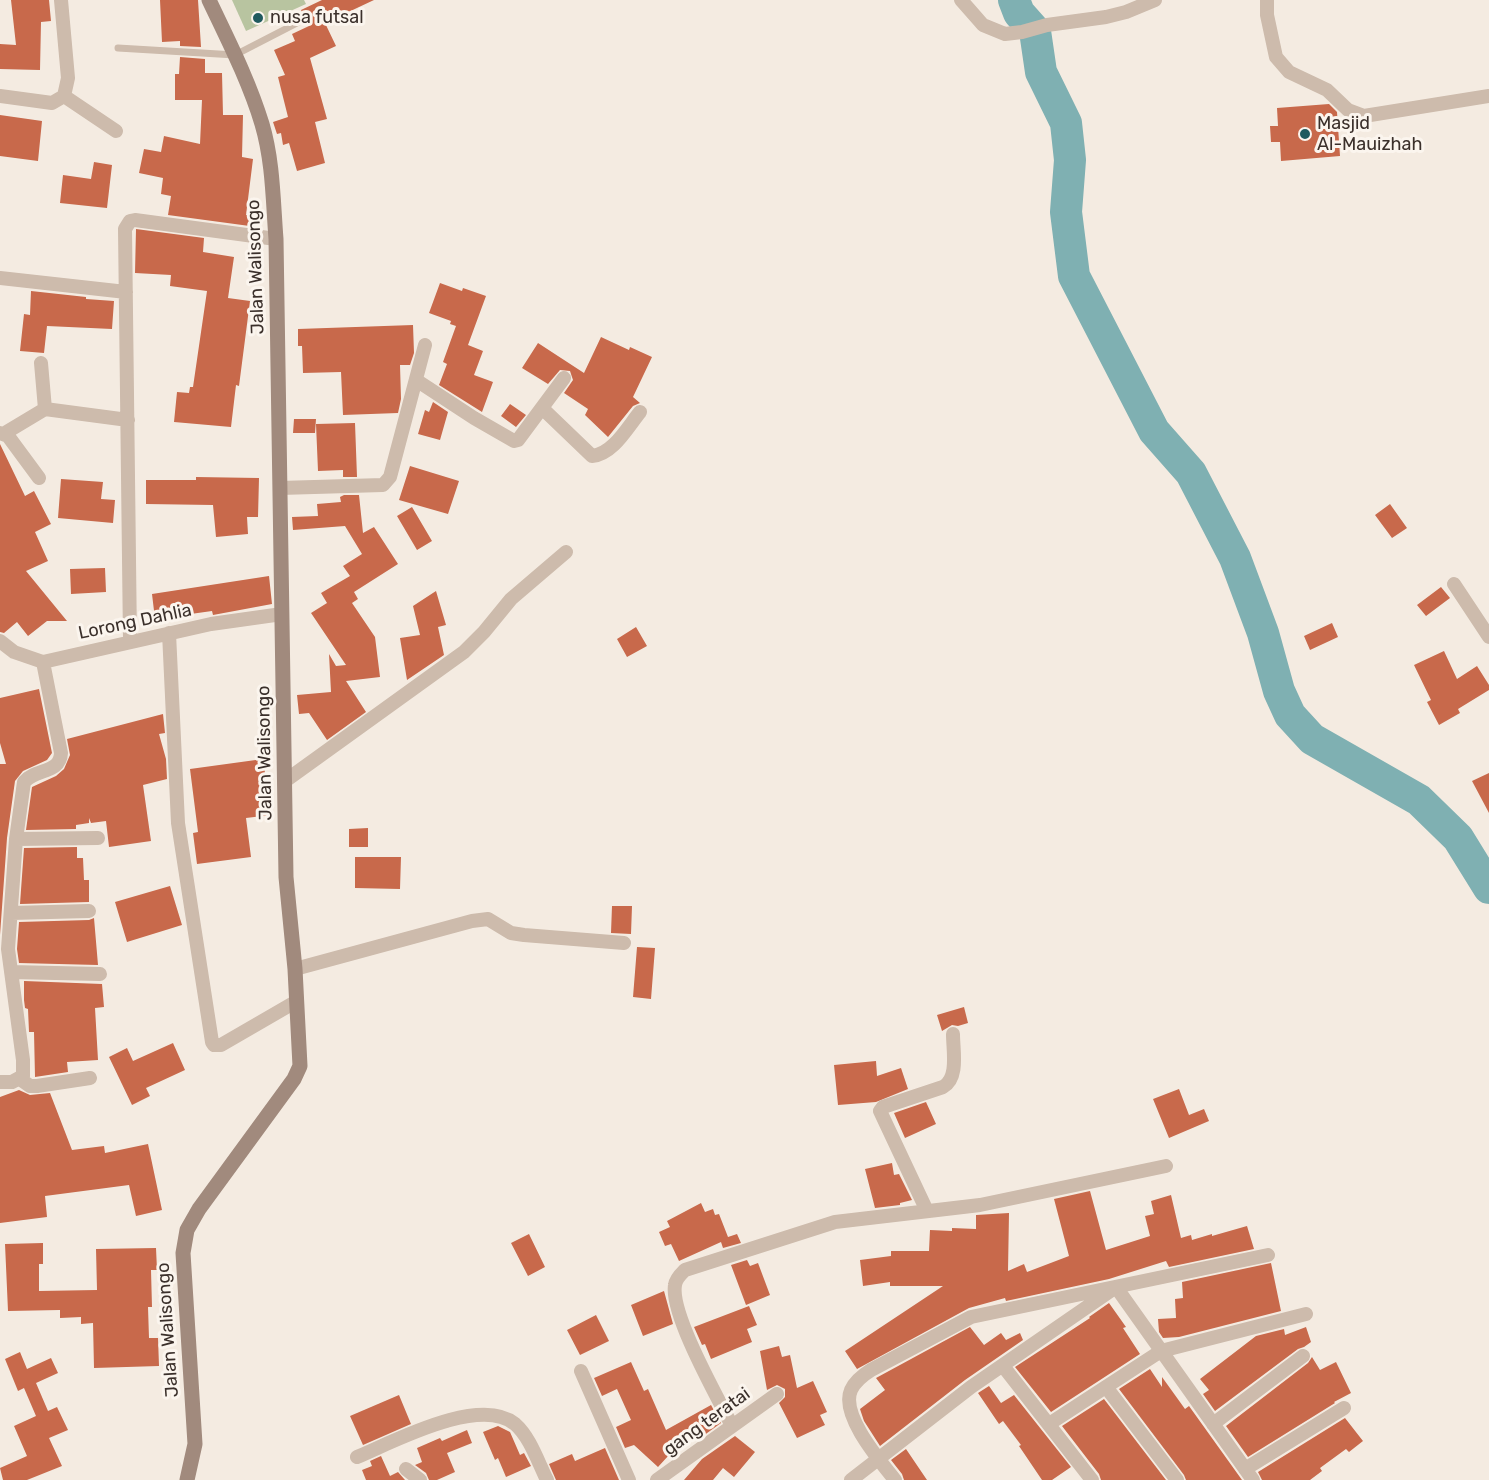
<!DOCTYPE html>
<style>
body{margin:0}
canvas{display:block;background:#f4ebe1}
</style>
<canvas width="1489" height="1480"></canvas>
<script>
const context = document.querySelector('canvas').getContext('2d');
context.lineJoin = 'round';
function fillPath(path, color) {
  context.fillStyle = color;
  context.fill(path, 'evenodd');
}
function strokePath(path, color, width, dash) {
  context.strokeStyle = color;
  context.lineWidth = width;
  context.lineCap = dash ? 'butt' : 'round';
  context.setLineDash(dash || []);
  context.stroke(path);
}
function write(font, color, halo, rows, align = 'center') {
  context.font = font + ' Rubik,sans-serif';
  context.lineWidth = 6;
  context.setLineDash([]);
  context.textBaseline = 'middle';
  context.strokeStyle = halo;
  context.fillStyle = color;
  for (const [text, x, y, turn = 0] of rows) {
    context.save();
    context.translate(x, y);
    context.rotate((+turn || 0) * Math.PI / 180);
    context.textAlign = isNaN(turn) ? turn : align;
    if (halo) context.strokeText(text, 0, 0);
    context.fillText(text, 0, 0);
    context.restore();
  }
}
fillPath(new Path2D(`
 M232 0H304L306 4 246 31Z`), '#b8c4a0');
strokePath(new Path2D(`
 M1014 0 1019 13 1035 31 1041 72 1066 123 1070 160 1066 212 1074 276 1154 431 1191 473 1235 558 1263 633 1279 691 1290 715 1312 739 1419 800 1458 838 1489 888`), '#7fb0b2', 32);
fillPath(new Path2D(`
 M11 0H49L51 21 41 22 40 70 0 69V44L16 45Z
 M160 0H198L201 47 180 46V41L162 42Z
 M322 0H374L325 23 336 46 310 58 327 119 315 122 325 163 297 171 289 143 283 145 281 133 277 134 273 122 288 117 278 77 285 75 274 50 295 41 292 34 309 26 301 10Z
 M180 57 205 59V73H222L223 115H243L242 157 253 159 246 215 258 217 257 227 168 215 171 196 161 194 163 178 139 173 144 149 161 152 164 136 200 144 202 100H175V74H179Z
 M1329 104 1337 112 1340 156 1281 161 1280 142H1271L1270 126H1278L1277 108Z
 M0 115 42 121 38 161 0 156Z
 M94 162 112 165 107 208 60 203 63 175 91 179Z
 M136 229 204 238 203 252 234 257 228 298 250 301 239 386 236 385 231 427 174 422 177 392 189 393 190 387H193L207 291 170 286 171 275 135 273Z
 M440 283 462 291 463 288 486 296 468 345 483 351 474 375 493 382 482 412 439 385 447 364 443 362 456 326 450 324 451 321 429 313Z
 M31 291 86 297V299L114 301 112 329 47 326 44 353 20 351 24 314 30 315Z
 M413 325 414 353 410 365H400L401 399 398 413 343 415 341 372 303 373 302 346H298V329Z
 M601 337 629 350 630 347 652 357 633 397 640 403 633 406 608 437 585 415 588 409 564 393 573 380 570 371 560 370 548 384 522 368 538 343 584 373Z
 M433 402 448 412 440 440 418 434 425 410 429 412Z
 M510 404 526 415 516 427 501 416Z
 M294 419H316L315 433H293Z
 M355 423 357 477H343V470L318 471 316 424Z
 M0 444 25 496 34 491 51 524 35 532 48 561 26 571 67 621H47L28 636 17 622 4 633 0 632Z
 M410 466 459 481 448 514 399 500Z
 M196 477 259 478 258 517H247L248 534 216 537 213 505 146 504V480H196Z
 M61 479 103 482 101 499 115 500 113 523 58 518Z
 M344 495H359L363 533 374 527 398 564 354 592 358 599 352 603 375 637 380 677 346 681 366 712 327 740 309 713 299 714 297 695 331 692 329 654 336 666 346 665 311 613 327 603 321 593 350 576 343 566 362 554 345 526 293 530 292 517 318 516 317 504 341 502 340 497Z
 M1390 504 1407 528 1392 538 1375 515Z
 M412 507 432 541 417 550 397 516Z
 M105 568 106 592 71 594 70 569Z
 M269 576 272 604 213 615 212 611 155 619 152 594Z
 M1441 587 1450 598 1426 616 1417 605Z
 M436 591 446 625 438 627 444 655 407 680 400 638 420 635 413 606Z
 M1332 623 1338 637 1310 650 1304 636Z
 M636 627 647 646 627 657 617 639Z
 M1444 651 1457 679 1477 666 1489 685V690L1458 709 1460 713 1439 725 1427 702 1431 700 1414 665Z
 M39 689 52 753 47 760 23 771 15 781 7 838 0 935V764H6L0 743V698Z
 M163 714 165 733 159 734 166 759 167 779 143 785 151 841 109 847 106 821 91 823 89 818V823L76 825V829L26 830 32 787 56 776 64 769 70 755 67 739Z
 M263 759 271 815 246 818 251 857 197 864 193 833 198 832 190 769Z
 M1489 773V813L1472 781Z
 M368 828V847H349V829Z
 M77 847V858H83L84 880H89V902L20 904 24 848Z
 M355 857H401L400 889 355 888Z
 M170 886 182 925 127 942 115 902Z
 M612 906H632L631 934 611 933Z
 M94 918 98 965 19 963 17 949 19 922 89 920Z
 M637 947 655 948 651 999 633 997Z
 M24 981 102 984 104 1007 95 1008 98 1060 67 1062 68 1072 35 1077 34 1032H29L28 1009 25 1008 24 1000Z
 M964 1007 968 1023 958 1026 952 1025 942 1031 937 1015Z
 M173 1043 185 1070 146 1088 150 1096 132 1105 109 1057 127 1048 133 1061Z
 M876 1061 877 1076 901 1068 908 1089 876 1102 838 1105 834 1065Z
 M1179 1089 1189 1115 1204 1109 1209 1121 1169 1138 1153 1099Z
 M19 1090 30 1095 50 1093 72 1150 104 1146 105 1153 148 1144 162 1210 136 1216 129 1185 45 1196 47 1217 0 1223V1097Z
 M926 1102 936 1124 905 1138 894 1113Z
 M892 1163 894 1175 899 1174 912 1200 900 1203V1205L875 1208 865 1169Z
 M1090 1191 1106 1250 1150 1236 1145 1216 1154 1214 1151 1201 1171 1195 1181 1238 1191 1235 1192 1240 1212 1234V1236L1247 1226 1254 1249 1169 1267 1166 1261 1109 1279 1006 1301 1005 1298 969 1308 857 1369 845 1351 943 1286H890V1282L863 1286 860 1260 891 1256V1251H929L930 1230 952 1231V1228L976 1229V1215L1009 1213 1008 1271 1024 1264 1027 1272 1069 1256 1054 1199Z
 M701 1203 705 1212 713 1209 715 1215 719 1214 728 1237 737 1234 741 1243 723 1248 721 1242 679 1261 671 1244 665 1246 659 1232 670 1227 667 1221Z
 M529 1234 545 1267 528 1276 511 1243Z
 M43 1243V1264H39V1291L97 1290 96 1249 156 1248 157 1270H151L152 1307H148L149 1338H158L159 1366 94 1368 93 1323 81 1324V1317L60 1318V1310L8 1311 5 1244Z
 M747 1260 750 1266 758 1263 770 1295 746 1305 731 1265Z
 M1271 1263 1281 1311 1179 1337 1163 1338 1159 1332 1158 1319 1176 1318 1175 1299 1183 1298 1182 1282Z
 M664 1291 673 1324 643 1336 631 1305Z
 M1109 1303 1126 1327 1123 1328 1140 1354 1051 1412 1015 1367 1090 1318 1089 1317Z
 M749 1306 757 1325 747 1329 752 1342 711 1359 705 1344 702 1345 694 1327Z
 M596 1315 609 1341 580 1355 567 1330Z
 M970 1327 984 1345 1001 1333 1006 1340 1020 1333 1023 1340 965 1380 880 1446 864 1421 860 1409 885 1390 876 1378Z
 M1306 1327 1311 1342 1304 1347 1298 1349 1215 1411 1203 1394 1209 1390 1200 1379 1256 1336 1284 1329 1285 1335Z
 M779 1346 782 1357 790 1355 797 1388 813 1381 827 1412 820 1415 825 1425 797 1438 779 1403 785 1397V1389L777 1385 767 1390 760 1351Z
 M20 1352 27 1369 51 1358 58 1373 36 1383 48 1411 57 1407 68 1430 49 1438 62 1466 27 1480H3L0 1468 27 1456 14 1426 36 1416 24 1388 18 1391 5 1359Z
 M1312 1357 1320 1370 1336 1362 1351 1393 1334 1402 1335 1403 1248 1457 1226 1426 1308 1363Z
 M631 1362 644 1391 648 1389 666 1430 711 1405 721 1423 696 1441 691 1431 658 1467 634 1445 625 1448 616 1427 631 1420 617 1389 602 1396 594 1378Z
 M1150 1369 1162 1387V1377L1185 1409 1189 1406 1242 1480H1186L1184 1475 1119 1389Z
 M989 1386 1001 1403 1014 1395 1071 1467 1052 1480H1042L1019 1446 1021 1445 1003 1421 999 1424 978 1393Z
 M399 1395 411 1424 363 1445 350 1416Z
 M1104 1399 1166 1480H1101L1099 1474 1062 1426Z
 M1345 1418 1363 1441 1349 1452 1346 1449 1320 1468 1322 1471 1310 1480H1262L1258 1472Z
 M498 1426 510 1432 520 1455 524 1453 531 1466 506 1477 498 1458 495 1460 483 1432Z
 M467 1430 472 1443 447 1453 455 1472 437 1480H429L426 1473 415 1465 422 1462 417 1448 440 1438 442 1441Z
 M735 1436 755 1452 734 1477 723 1468 713 1480H684L702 1459Z
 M605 1448 619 1480H556L549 1464 572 1454 575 1461Z
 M906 1449 927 1480H904L902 1474 891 1460Z
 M381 1456 390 1476 398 1472 405 1480H366L362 1470 372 1466 370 1461Z`), '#c8694b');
strokePath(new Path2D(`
 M118 48 235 55 299 22`), '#cdbbac', 7);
strokePath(new Path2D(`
 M961 0 983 25 1005 34 1022 32 1047 25 1106 17 1126 12 1155 0
 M1267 0V15L1276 57 1289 72 1327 90 1348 110 1364 116 1489 96
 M0 96 52 103 64 96 68 78 61 0
 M64 96 116 131
 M0 278 126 292
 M41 363 45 409 128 420
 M416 380 474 418 514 441 518 440 564 378
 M542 408 592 456C613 454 627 428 640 412
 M0 433 8 436 39 478
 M5 433 45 409
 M280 488 383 485 390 477 425 345
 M1454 584 1489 637
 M169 633 178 823 212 1042 214 1045H221L297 1001
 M0 641 14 652 43 662 211 624 282 614
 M130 641 125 229 130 221 135 220 276 239
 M285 781 464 652 484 632 511 599 566 552
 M16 839 98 838
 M11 913 89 911
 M295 969 472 921 488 919 511 933 524 935 624 943
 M11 972 100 974
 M20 1079 30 1086H37L90 1078
 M0 1082H12L23 1076V1060L8 949 16 839 24 782C36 768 60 774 61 753L43 662
 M927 1211 880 1111 883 1107 943 1087C959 1078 953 1051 953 1034
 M1003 1366 1092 1480
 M581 1371 629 1480
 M1106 1387 1177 1480
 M1049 1424 1161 1351 1306 1314
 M1213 1424 1303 1356
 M732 1426C718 1398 670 1314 675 1285 676 1278 681 1274 685 1270L835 1222 980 1205 1166 1166
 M357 1457C393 1442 480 1395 515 1424 530 1437 538 1462 547 1480
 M406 1469 420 1480
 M1245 1469 1344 1408
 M657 1480 777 1394
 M851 1480 971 1387 1116 1287 1253 1480
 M895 1480C880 1461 840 1415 851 1390 855 1381 863 1375 871 1370L971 1317 1268 1255`), '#cdbbac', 14);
strokePath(new Path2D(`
 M187 1480 195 1444 183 1253 187 1230 199 1209 294 1079 300 1066 295 969 286 877 276 239C273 201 273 161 262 124 249 81 228 40 209 0`), '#a18a7d', 15);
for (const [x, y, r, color] of [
 [258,18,6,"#1f5a5e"],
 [1305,134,6,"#1f5a5e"]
]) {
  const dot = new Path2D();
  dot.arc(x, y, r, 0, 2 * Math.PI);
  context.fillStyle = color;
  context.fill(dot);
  strokePath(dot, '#fbf5ee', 2);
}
write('18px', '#3b302b', '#fbf5ee', [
 ["nusa futsal",270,18],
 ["Masjid",1317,124],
 ["Al-Mauizhah",1317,145]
], 'left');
write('18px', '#3b302b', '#fbf5ee', [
 ["Jalan Walisongo",256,267,-92],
 ["Lorong Dahlia",135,622,-12],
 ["Jalan Walisongo",265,753,-91],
 ["Jalan Walisongo",168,1330,-94],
 ["gang teratai",707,1422,-36]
]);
</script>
